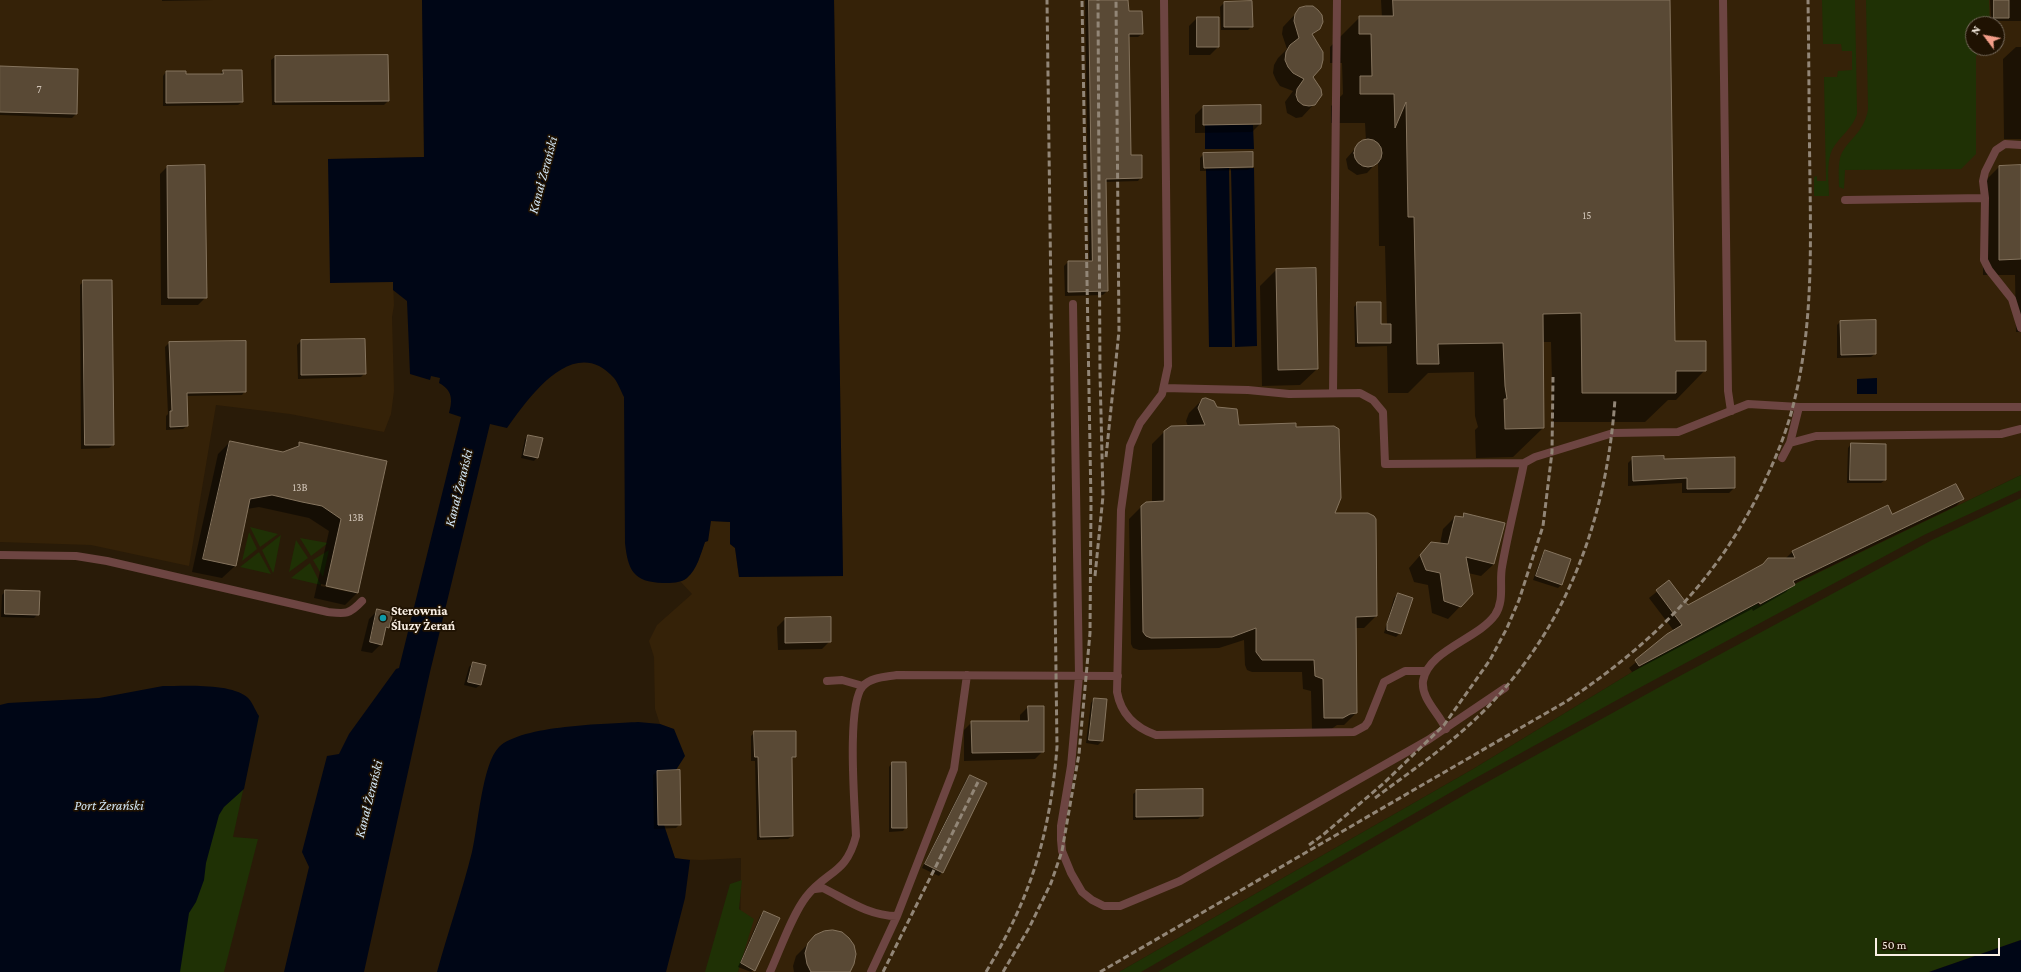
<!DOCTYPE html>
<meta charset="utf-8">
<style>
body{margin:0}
#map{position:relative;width:2021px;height:972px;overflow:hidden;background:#291b08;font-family:"Crimson Pro",serif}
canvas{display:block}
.north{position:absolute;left:1965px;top:16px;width:40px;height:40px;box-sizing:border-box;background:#1f1202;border:1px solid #776b5d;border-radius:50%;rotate:302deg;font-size:11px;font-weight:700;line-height:16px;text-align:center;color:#faf0e5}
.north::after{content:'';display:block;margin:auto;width:14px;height:18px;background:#f49e89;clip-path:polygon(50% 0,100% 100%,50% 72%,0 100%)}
.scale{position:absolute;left:1875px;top:938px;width:125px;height:18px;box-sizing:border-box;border:2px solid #faf0e5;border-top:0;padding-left:5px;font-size:12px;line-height:14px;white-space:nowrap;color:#faf0e5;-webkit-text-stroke:3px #1f1202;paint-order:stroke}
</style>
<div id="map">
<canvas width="2021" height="972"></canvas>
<div class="north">N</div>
<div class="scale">50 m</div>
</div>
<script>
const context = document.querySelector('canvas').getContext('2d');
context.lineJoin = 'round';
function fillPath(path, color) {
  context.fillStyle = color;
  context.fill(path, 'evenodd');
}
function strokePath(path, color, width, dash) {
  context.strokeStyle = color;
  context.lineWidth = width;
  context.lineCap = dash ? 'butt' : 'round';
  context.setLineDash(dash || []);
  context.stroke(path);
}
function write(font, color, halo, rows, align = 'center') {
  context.font = font + ' "Crimson Pro",serif';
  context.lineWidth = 3.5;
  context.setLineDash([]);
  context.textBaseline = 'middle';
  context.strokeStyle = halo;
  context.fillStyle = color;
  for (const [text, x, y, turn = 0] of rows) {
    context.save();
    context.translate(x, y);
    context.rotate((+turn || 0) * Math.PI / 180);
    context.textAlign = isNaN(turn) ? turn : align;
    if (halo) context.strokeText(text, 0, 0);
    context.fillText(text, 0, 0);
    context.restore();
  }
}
fillPath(new Path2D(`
 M0 0H422L424 157 328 159 393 282 394 305 392 317 394 391 391 414 384 432 290 414 216 405 189 566 91 545 0 542Z
 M834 0H2021V475L1795 584 1759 606 1757 604 1647 663 1473 769 1119 972H738L740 964 741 858 701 860 675 859 664 825H658L657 771 676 770 674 730 660 724 655 709 654 657 649 641 657 625 692 594 680 581 687 578 697 563 705 542 708 541 710 521 730 522V544L735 548 739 577 843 576ZM1973 24H1997V48H1973Z`), '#352208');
fillPath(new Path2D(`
 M1822 0H1855L1857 114C1853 128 1839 137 1832 150 1826 163 1829 182 1829 196H1814V177L1817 176V181H1826L1824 77H1837L1838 71 1852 70V51H1842L1841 44H1823Z
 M1866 0H1989L1990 24H1973V48H1983L1976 56V154L1961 169 1845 170 1844 189 1839 187C1839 178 1838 167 1840 158 1846 139 1864 135 1868 109Z
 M2021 475V490L1924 535 1628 694 1472 780 1141 972H1119L1473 769 1647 663 1757 604 1759 606 1795 584Z
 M2021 498V940L1929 972H1158L1471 791 1665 684 1932 540Z
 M250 527 278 534 260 547Z
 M249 532 257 549 242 561Z
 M281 535 274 571 273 573 262 550Z
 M300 538 328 543 311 556Z
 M296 540 308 558 289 572Z
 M329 550 323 577 313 560Z
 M259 552 271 574 240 567Z
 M310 563 321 585 291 578Z
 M259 716 233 837 258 839 224 972H87Z
 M742 880 739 909 754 919 738 972H705L730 884Z`), '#1f3105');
fillPath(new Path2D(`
 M422 0H834L843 576 739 577 735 548 730 544V522L711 521 708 541 705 542C701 553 697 570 687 578 681 583 671 583 663 583 633 582 628 570 625 543L624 397C621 391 618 383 614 378 574 333 529 397 507 428L490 424 430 672 364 972H284L309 867 302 852 327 756 339 754 349 734 396 669 399 668 461 417 449 413C453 399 452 390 439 383L440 378 431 376 430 380 410 374 407 301 393 290V282L330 283 328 159 424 157Z
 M1205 125H1253L1254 149H1205Z
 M1229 168 1232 347H1209L1206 169Z
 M1254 168 1257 346 1235 347 1231 169Z
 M1877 378V394H1857V379Z
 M163 686C185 686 230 683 247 697 252 701 255 710 259 716L244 789 224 807 219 815 206 863 204 880 196 902 189 913 180 972H0V705L8 703 99 698Z
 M638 722 660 724 674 729 685 756 676 770 657 771 658 825H664L675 858 690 860 685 898 666 972H437C448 932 462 892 472 852 478 827 482 764 499 747 522 725 606 724 638 722Z
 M2021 940V972H1929Z`), '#000616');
fillPath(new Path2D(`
 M162 0H214L162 1Z
 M1085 0H1127L1128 12 1142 34 1138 37H1128L1130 155 1141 177 1138 181 1105 182 1107 291 1103 295 1065 296 1064 266 1068 262H1089Z
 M1381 0H1669L1674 342 1705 370 1676 400H1668L1645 422H1553L1551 342H1542L1543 428 1513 457 1476 458 1475 430 1478 427 1475 416 1474 372 1428 373 1408 393H1388L1387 346 1355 347 1354 307 1358 303 1380 326 1387 325 1385 246H1379L1378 161 1367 173 1357 175 1348 169 1346 159 1361 142 1366 141 1365 123H1331V106L1343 94 1342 63H1330V47L1360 17 1382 18Z
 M1990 0H2021V21H1991Z
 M1251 2 1252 26 1248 30H1221L1220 7 1224 3Z
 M1300 9 1319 28 1312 35 1311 77 1314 104 1302 117 1296 118 1287 113 1285 102 1293 91 1280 86 1276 80 1273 73 1274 65 1278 58 1287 49 1282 34 1283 27Z
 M1197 18 1218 47 1210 55H1189V26Z
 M2016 47H2021V139H2004L2003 59Z
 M275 57 388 101 384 105H272L271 60Z
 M0 67 77 70 76 114 72 118 0 115Z
 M223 71 242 102 238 105 163 106V76L166 72 185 75H219Z
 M1203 107 1260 124 1252 132 1195 133V115Z
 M1204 154 1252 167 1248 170 1200 171V158Z
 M2021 166V332H2016L2015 275H1983V183L1999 167Z
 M167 167 206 297 198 305H161L160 174Z
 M1315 269 1317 369 1300 385 1262 386 1260 286 1276 270Z
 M84 281 113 445 109 448 81 449 80 285Z
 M1840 322 1875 354 1871 357 1837 358V325Z
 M301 341 365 373 361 377 298 379 297 345Z
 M169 343 245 391 242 395 186 396 187 426 183 429 166 430V416L168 414 165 347Z
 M1202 400 1216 408 1238 426 1334 514 1376 616 1364 628H1355L1356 713 1344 725H1337L1330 730H1312L1311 691 1303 689 1302 672H1252L1247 670 1245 665 1244 640 1219 648 1139 650 1133 648 1131 644 1129 519 1142 506 1152 502V444L1164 432 1188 426 1186 421 1189 413Z
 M529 436 537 457 534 461 521 458 525 439Z
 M230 442 283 453 294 449 300 443 386 462 357 593 345 605 314 598 329 531 309 518 259 507 247 509 235 566 222 578 192 572 218 454ZM321 584 349 590V592L321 586Z
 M1851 444 1885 480 1881 483H1847L1848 448Z
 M1633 458 1663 460 1734 488 1729 493H1682V483L1628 486V463Z
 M1963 499 1956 506 1794 584 1786 592 1753 611 1752 609 1632 672 1629 668 1674 631 1649 598 1669 582 1687 606 1785 559 1792 552 1887 506 1892 516Z
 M1465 514 1494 564 1481 576 1468 573 1472 594 1448 619 1432 613 1428 585 1414 582 1409 568 1431 543 1440 544 1443 529 1455 517 1461 518Z
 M1546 551 1561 585 1558 588 1533 580 1542 555Z
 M6 591 38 614 34 618 1 617 2 595Z
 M1398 594 1400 633 1396 637 1384 633 1394 598Z
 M378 610 388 627 384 631 381 644 372 653 361 651 369 619Z
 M785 619 830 641 822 649 778 650 777 627Z
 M473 663 480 685 476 688 464 685 469 667Z
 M1094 699 1102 741 1098 745 1086 743 1091 703Z
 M1028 707 1043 751 1035 759 964 761V730L972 722H1020V715Z
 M755 732 795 756 791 760 792 836 788 839 757 840 755 761H751V736Z
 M892 763 906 827 903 831 889 832V767Z
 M657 772 680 824 676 828 654 829 653 775Z
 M970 776 942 872 939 876 922 868 966 780Z
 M1137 791 1202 815 1198 819 1133 820V794Z
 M764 912 755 969 751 972 738 967 760 916Z
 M816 936 848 972H794L793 966 796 956Z`), '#0007');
const building = new Path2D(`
 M1089 0H1128L1129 11H1142L1143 34H1129L1131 155H1142V178L1106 179 1108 291 1068 292V261H1092Z
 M1393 0H1670L1675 341H1706V371H1676V393H1582L1581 313 1543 314 1544 428 1505 429 1504 399H1507L1505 386 1503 343 1438 344 1439 364H1417L1414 217H1408L1406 102 1395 128 1394 94H1360V76H1372L1371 34H1359V16H1393Z
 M1994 0H2009V18H1994Z
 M1252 1 1253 27H1224V2Z
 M1306 6H1313L1318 10 1322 15 1323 22 1320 29 1312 34 1323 52V60L1321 68 1313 77 1321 89 1322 95 1315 105 1309 106 1303 105 1298 101 1296 95 1297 89 1304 79 1293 73 1288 67 1285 60 1286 52 1290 45 1299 38 1294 21 1295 14 1299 8Z
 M1197 17H1219V47H1197Z
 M388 55 389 101 275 102V56Z
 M0 66 78 69 77 114 0 112Z
 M223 70H242L243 102 166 103V71H186V74H223Z
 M1261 105V124L1203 125V106Z
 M1354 153a14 14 0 1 1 28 0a14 14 0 1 1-28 0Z
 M1253 152V167L1204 168 1203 153Z
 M205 165 207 298H168L167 166Z
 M2021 165V259L1999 260V166Z
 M1316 268 1318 369 1278 370 1276 269Z
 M83 280H112L114 445H85Z
 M1357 302H1381V324H1391V343H1358Z
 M1876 320V354L1841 355 1840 321Z
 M365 339 366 374 301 375V340Z
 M246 341V392L187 393 188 426 170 427V411H172L169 342Z
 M1206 398 1214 401 1217 407 1237 409 1239 425 1296 423V427L1334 426 1339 429 1341 498 1335 513H1368L1374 516 1376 519 1377 616 1356 617 1357 713 1350 714 1343 718H1324L1323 679 1315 676 1314 660H1262L1256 652V628L1232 637 1151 638 1146 636 1143 632 1141 506 1146 502 1164 501V431L1171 426 1205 425 1198 408 1202 399Z
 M528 435 543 438 538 458 524 455Z
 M230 441 283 452 299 446V442L387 461 358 593 326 586 341 519 322 506 302 502 272 495 250 499 236 566 203 559Z
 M1851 443 1886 444V480H1850Z
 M1664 456V459L1735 457V488L1687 489V478L1633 481 1632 457Z
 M1956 484 1964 499 1793 581 1795 585 1760 604 1759 602 1639 666 1635 660 1667 634 1682 625 1656 590 1669 580 1688 605 1763 564 1768 558H1795L1792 551 1888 505 1892 514Z
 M1464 513 1505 523 1494 564 1466 557 1473 594 1461 607 1444 601 1440 573 1426 570 1420 555 1431 542 1448 544 1455 516 1463 517Z
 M1545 550 1571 559 1562 585 1536 576Z
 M5 590 40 591 39 615 5 614Z
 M1398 593 1413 598 1401 634 1387 630V624Z
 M377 609 393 613 389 628 386 627 382 645 370 642Z
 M831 617V642L785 643V618Z
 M473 662 486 665 481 685 468 682Z
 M1094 698 1107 699 1103 741 1089 740Z
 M1028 706H1044V752L972 753 971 721H1028Z
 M754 731H796V757H792L793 836 760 837 758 757H755Z
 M892 762H906L907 828H892Z
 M680 770 681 825H658L657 771Z
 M970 775 987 783 943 873 925 864Z
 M1203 789V816L1136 817V790Z
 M764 911 780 918 755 971 741 963Z
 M833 930 842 932 849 938 854 945 856 954 854 964 850 972H811L807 964 805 953 808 943 815 935 824 931Z`);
fillPath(building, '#594935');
strokePath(building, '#85745e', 1);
strokePath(new Path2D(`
 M1164 0 1168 366 1162 394 1140 423 1130 446 1121 510 1117 692C1121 714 1136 728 1156 735L1354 732 1365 726 1368 722 1384 682 1405 671H1426
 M1723 0 1728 391 1731 411
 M2021 145 2005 144 1996 150 1985 172 1983 181 1985 198 1984 260 1989 270 2012 299 2021 328
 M1845 200 1985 198
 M1073 304 1079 676 1071 766 1061 826V840L1062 851 1071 873 1082 892 1092 900 1104 906H1120L1180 881 1428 740 1505 688
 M1164 388 1248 390 1289 394 1360 393 1373 400 1383 412 1385 464 1524 463 1535 457 1613 433 1678 432 1748 404 1799 407H2021
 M1333 393 1337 0
 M1790 443 1816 436 2001 434 2021 429
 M1782 458 1790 443 1799 407
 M0 555 76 556 107 561 328 612C345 614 349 615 362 601
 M827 681 842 680 863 686
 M1446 729C1439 713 1421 699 1423 681 1428 650 1478 639 1495 615 1505 600 1499 583 1502 567 1508 532 1517 498 1524 463
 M815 889 823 888C847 900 869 916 897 916L871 972
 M897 916 954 769 967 675
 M770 972C780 950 792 915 806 897 827 870 846 875 856 836 855 808 846 704 863 686 871 677 886 677 897 675L1118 676`), '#6d4542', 8);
strokePath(new Path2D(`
 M1106 457 1119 331 1116 0
 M1095 576 1103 496 1100 373 1098 0
 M1375 798C1403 777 1432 757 1459 734 1560 647 1606 529 1615 399
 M1309 845 1324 834 1384 783 1444 725 1490 660 1507 628 1519 600 1543 526 1552 452 1553 377
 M883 972 978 782
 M986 972C1031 897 1050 835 1057 747L1047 0
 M1003 972 1029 928 1051 883 1062 851 1079 754 1090 633 1091 503 1082 0
 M1100 972 1567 701C1652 644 1717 580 1762 487 1774 462 1786 434 1793 406 1812 333 1811 257 1810 182 1809 121 1809 61 1808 0`), '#928677', 3, [6, 3]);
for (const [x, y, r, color] of [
 [383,618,4,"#0f9aa8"]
]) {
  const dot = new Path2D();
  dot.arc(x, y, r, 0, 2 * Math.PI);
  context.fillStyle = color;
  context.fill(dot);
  strokePath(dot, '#1f1202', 1.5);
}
write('11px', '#d2c6b9', null, [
 ["7",39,90],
 ["15",1587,216],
 ["13B",300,488],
 ["13B",356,518]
]);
write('bold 13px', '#faf0e5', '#1f1202', [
 ["Sterownia",391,611],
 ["Śluzy Żerań",391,626]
], 'left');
write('italic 14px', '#d1e5f5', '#1f1202', [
 ["Kanał Żerański",543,175,-75],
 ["Kanał Żerański",459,488,-76],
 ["Kanał Żerański",369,799,-76],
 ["Port Żerański",109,806]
]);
</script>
